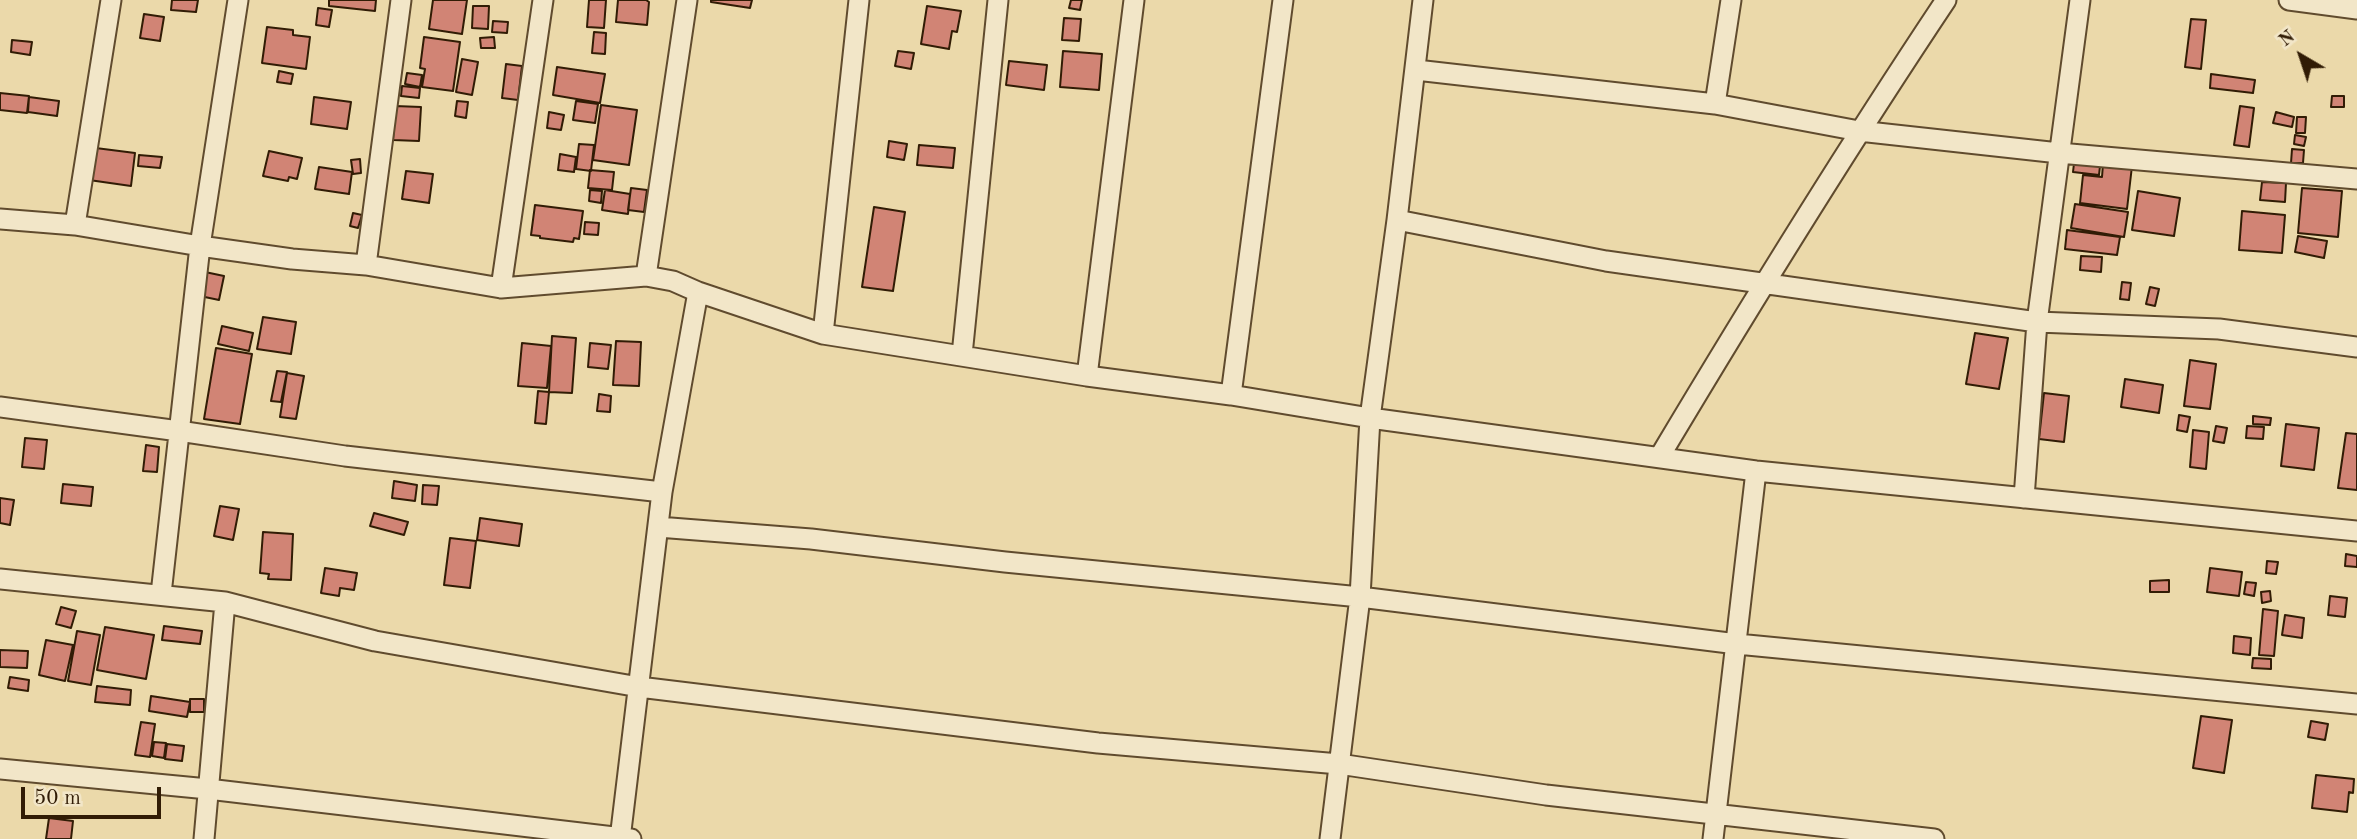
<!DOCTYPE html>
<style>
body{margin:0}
#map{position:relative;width:2357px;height:839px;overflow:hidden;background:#ebd9aa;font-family:"Old Standard TT",serif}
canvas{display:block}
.north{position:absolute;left:2266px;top:21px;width:70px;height:70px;-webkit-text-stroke:5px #f2e6c8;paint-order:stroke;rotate:321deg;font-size:19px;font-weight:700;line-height:28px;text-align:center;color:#311c05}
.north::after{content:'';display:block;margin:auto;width:24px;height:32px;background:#311c05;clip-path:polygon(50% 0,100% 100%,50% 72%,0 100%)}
.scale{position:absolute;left:21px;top:787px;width:140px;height:32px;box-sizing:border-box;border:4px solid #311c05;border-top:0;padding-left:9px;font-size:21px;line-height:24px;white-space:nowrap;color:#311c05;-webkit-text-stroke:5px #f2e6c8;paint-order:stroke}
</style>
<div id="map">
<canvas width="2357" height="839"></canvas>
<div class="north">N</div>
<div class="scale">50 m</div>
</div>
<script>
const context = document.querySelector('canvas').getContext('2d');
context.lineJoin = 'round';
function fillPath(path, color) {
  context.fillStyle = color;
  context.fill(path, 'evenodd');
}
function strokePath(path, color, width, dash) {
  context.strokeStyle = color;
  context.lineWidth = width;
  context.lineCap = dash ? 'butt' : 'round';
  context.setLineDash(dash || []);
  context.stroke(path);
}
const building = new Path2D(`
 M172 0H198L196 12 171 10Z
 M329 0H376L375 11 329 6Z
 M433 0H467L462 34 429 29Z
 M589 0H606L604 28 587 27Z
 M618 0H646L649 2 647 25 616 22Z
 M711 0H752L750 8 711 2Z
 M1071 0H1082L1080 10 1069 8Z
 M473 6H489L488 29 472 28Z
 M927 6 961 11 957 32 952 31 949 49 921 44Z
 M318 8 332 10 329 27 316 25Z
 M144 14 164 17 160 41 140 38Z
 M1064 18 1081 19 1079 41 1062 40Z
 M2191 19 2206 20 2201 69 2185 67Z
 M493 21 508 22 507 33 492 32Z
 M267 27 293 30V35L310 37 306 69 262 63Z
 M594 32 606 33 605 54 592 53Z
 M424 37 460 42 453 91 422 87 425 69 420 68Z
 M494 37 495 48H481L480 38Z
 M12 40 32 42 30 55 11 52Z
 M898 51 914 53 911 69 895 66Z
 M1063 51 1102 54 1099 90 1060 87Z
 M462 59 478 62 472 95 456 92Z
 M1009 61 1047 65 1044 90 1006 85Z
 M506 64 522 66 518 100 502 98Z
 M557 67 605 74 600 103 553 95Z
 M279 71 293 74 291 84 277 82Z
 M407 73 422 75 420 87 405 84Z
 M2211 74 2255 80 2253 93 2210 88Z
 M402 86 420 88 419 98 401 96Z
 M0 93 29 96 27 113 0 110Z
 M2332 96H2344V107H2331Z
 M29 97 59 101 57 116 28 112Z
 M314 97 351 102 347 129 311 124Z
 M457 101 468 102 466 118 455 116Z
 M576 101 598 104 595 123 573 120Z
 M601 105 637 110 629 165 593 160Z
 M395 106 421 107 419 141 393 140Z
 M2240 106 2254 108 2249 147 2234 145Z
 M549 112 564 115 561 130 547 128Z
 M2276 112 2294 117 2292 127 2273 123Z
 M2297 117H2306L2305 133H2296Z
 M2295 135 2306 137 2304 146 2294 144Z
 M889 141 907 144 904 160 887 157Z
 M579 144 594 145 591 171 576 169Z
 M919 145 955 148 953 168 917 165Z
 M80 146 135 153 131 186 75 178Z
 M2292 149 2304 150 2303 163H2291Z
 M269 151 302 158 297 179 289 177 288 181 263 176Z
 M560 154 576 157 574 172 558 170Z
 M139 155 162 157 160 168 138 166Z
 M2075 155 2101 157 2099 175 2073 172Z
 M360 159 361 173 353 174 351 160Z
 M2103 164 2132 166 2127 209 2080 203 2083 175 2102 177Z
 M319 167 352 172 349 194 315 189Z
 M590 170 614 172 612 190 588 188Z
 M406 171 433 174 429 203 402 199Z
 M2262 182 2286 183 2285 202 2260 200Z
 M631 188 647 190 644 212 628 210Z
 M2302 188 2342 191 2338 237 2298 233Z
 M590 190 602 191 601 203 589 201Z
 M605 190 630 194 628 214 602 210Z
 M2138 191 2180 198 2174 236 2132 230Z
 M2075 204 2128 212 2124 237 2071 228Z
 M535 205 583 211 579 239 574 238 573 242 540 238V236L531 235Z
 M874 207 905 212 893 291 862 287Z
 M2242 211 2285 215 2282 253 2239 250Z
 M353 213 362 215 358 228 350 226Z
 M585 222 599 223 598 235 584 234Z
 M2067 230 2120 237 2117 255 2065 249Z
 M2298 236 2327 241 2324 258 2295 252Z
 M2081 256 2102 257 2101 272 2080 270Z
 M205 272 224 276 219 300 200 296Z
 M2122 282 2131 283 2129 300 2120 299Z
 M2150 287 2159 289 2155 306 2146 304Z
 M263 317 296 322 291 354 257 349Z
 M222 326 253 333 249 351 218 344Z
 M1975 333 2008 338 1999 389 1966 384Z
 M552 336 576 338 572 393 549 392Z
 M616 341 641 342 639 386 613 385Z
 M522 343 551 346 547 388 518 386Z
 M590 343 611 345 608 369 588 367Z
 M216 348 252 354 240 424 204 419Z
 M2190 360 2216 364 2210 409 2184 406Z
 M277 371 287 372 281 402 271 401Z
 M287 373 304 376 296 419 280 417Z
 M2125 379 2163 385 2159 413 2121 407Z
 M538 391 549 392 546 424 535 423Z
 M2044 393 2069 396 2064 442 2039 439Z
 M599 394 611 396 610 412 597 411Z
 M2179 415 2190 417 2187 432 2177 430Z
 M2253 416 2271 418 2270 425 2253 424Z
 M2286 424 2319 428 2314 470 2281 466Z
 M2216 426 2227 428 2224 443 2213 441Z
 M2247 426 2264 427 2263 439 2246 438Z
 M2193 430 2209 432 2206 469 2190 467Z
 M2346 433 2357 434V490L2338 488Z
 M25 438 47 440 44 469 22 467Z
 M146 445 159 447 157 472 143 471Z
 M394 481 417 485 415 501 392 498Z
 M63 484 93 487 91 506 61 503Z
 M423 485 439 486 437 505 422 504Z
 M0 498 14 500 10 525 0 523Z
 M220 506 239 509 233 540 214 536Z
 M374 513 408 522 404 535 370 526Z
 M480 518 522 524 519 546 477 540Z
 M263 532 293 534 291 580 268 579 269 574 260 573Z
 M450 538 476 541 470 588 444 585Z
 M2346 554 2357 556V567L2345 566Z
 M2267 561 2278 562 2276 574 2266 573Z
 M325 568 357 573 354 590 340 588 339 596 321 593Z
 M2210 568 2242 572 2239 596 2207 592Z
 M2169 580V592H2150V581Z
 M2246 582 2256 583 2254 596 2244 594Z
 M2270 591 2271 601 2262 603 2261 592Z
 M2330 596 2347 598 2345 617 2328 615Z
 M61 607 76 611 71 628 56 624Z
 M2263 609 2278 611 2274 656 2259 655Z
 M2285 615 2304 618 2302 638 2282 635Z
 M164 626 202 631 200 644 162 640Z
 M105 627 154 635 146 679 97 670Z
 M77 631 100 635 91 685 68 681Z
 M2234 636 2251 638 2250 655 2233 653Z
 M46 640 73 645 65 681 39 675Z
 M0 650 28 651 27 668 0 667Z
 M2253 658 2271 659V669L2252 668Z
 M10 677 29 680 28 691 8 688Z
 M97 686 131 690 130 705 95 702Z
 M151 696 190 702 187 717 149 711Z
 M190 699H204V712H190Z
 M2201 716 2232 720 2224 773 2193 768Z
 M2311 721 2328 724 2325 740 2308 737Z
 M141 722 155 724 150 757 135 755Z
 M154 742 166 743 164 758 152 756Z
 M167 744 184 746 182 761 165 759Z
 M2316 775 2354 779 2353 793 2349 792 2347 812 2312 808Z
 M49 818 73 821 71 839H46Z`);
fillPath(building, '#d18475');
strokePath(building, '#311c05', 2);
const minor = new Path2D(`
 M2289 0 2357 9
 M1416 70 1715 104 1859 131 2059 153 2357 179
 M1715 104 1731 0
 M0 219 75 225 200 246 292 259 366 265 501 288 646 276 673 281 698 292 823 334 1087 376 1231 395 1370 418 1756 471 2357 531
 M1397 220 1606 261 2037 322 2219 329 2357 347
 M75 225 111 0
 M366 265 401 0
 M646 276 687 0
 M501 288 543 0
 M823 334 859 0
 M962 355 998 0
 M1087 376 1134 0
 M1231 395 1283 0
 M0 407 179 431 345 456 662 492
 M1660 456C1752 302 1846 150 1946 0
 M2024 498 2037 322 2080 0
 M658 527 811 539 1005 562 1360 597 1737 644 2357 704
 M0 579 225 602 375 641 639 687 1098 743 1339 764 1546 795 1934 839
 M161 594 200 246 238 0
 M0 769 208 789 631 839
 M204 839 225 602
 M620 839 662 492 698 292
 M1330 839 1360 597 1370 418 1397 220 1423 0
 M1713 839 1756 471`);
strokePath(minor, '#604b2e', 23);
strokePath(minor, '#f2e6c8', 19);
</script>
